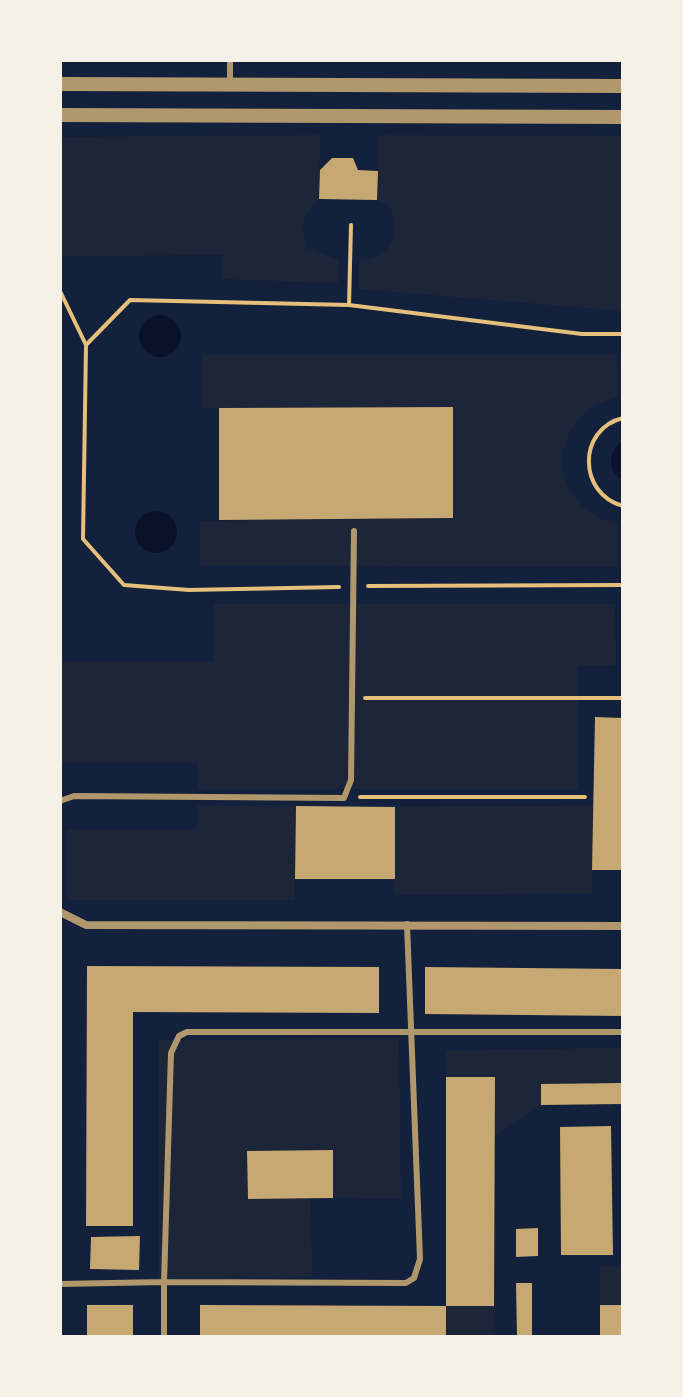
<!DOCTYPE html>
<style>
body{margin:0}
#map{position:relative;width:683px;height:1397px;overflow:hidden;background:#14213d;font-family:"Nunito Sans",sans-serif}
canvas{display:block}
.frame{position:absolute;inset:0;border:62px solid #f6f1e7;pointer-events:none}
</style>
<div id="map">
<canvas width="683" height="1397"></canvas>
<div class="frame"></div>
</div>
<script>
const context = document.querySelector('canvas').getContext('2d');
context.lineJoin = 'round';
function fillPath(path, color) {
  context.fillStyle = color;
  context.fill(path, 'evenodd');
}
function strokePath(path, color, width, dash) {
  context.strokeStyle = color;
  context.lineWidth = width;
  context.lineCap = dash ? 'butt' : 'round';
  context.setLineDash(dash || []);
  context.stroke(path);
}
fillPath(new Path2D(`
 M320 135 319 199C302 216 300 225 307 248L339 260 338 283 222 279 223 255 60 256V137Z
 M378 135 623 136V311L359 289V261C390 259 404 233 389 205L377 200Z
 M202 355H617L618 397C608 401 596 403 589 410 541 450 562 510 618 525V567L200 566V521L453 518V407L201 408Z
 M214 604H615L616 665 578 666V789H198L197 763H60V662H213Z
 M197 806H296L295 900H67V830H196Z
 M594 806 592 894 395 895V807Z
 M399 1038 401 1199 333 1198V1151L247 1152 248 1199 311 1198 312 1277 159 1278V1040Z
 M623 1048V1083L541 1084V1105L495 1136 446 1077 445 1050Z
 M600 1267H623V1305H600Z
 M446 1306H494V1337H446Z`), '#1d2539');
fillPath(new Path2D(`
 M139 336a21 21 0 1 1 42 0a21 21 0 1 1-42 0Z
 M623 440V481C606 469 608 452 623 440Z
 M135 532a21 21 0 1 1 42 0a21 21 0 1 1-42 0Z`), '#0b132b');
fillPath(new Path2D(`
 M332 158H353L358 170 378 171 377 200 319 199 320 170Z
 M453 407V518L219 520V408Z
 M595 717 623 718V870H592Z
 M296 806 395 807V879H295Z
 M87 966 379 967V1013L133 1012V1226H86Z
 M425 967 623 969V1016L425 1014Z
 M446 1077H495L494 1306H446Z
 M623 1083V1104L541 1105V1084Z
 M611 1126 613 1255H561L560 1127Z
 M333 1150V1198L248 1199 247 1151Z
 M538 1228V1256L516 1257V1229Z
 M140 1236 139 1270 90 1269 91 1237Z
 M516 1283H532V1337H517Z
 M87 1305H133V1337H87Z
 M200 1305 446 1306V1337H200Z
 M600 1305H623V1337H600Z`), '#c6a872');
strokePath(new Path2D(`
 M60 291 86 345
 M349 305 351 225
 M623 418C577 429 578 494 623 506
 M368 586 623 585
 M339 587 189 590 124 585 83 539 86 345 130 300 349 305 582 334H623
 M365 698H623
 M360 797H585`), '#e5c07b', 4);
strokePath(new Path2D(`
 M230 85V60
 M60 801 74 796 344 798 351 780 354 531
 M407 924 420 1259 414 1278 406 1283 164 1282 171 1053 179 1036 187 1032H623
 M60 1284 164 1282V1337`), '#b1986c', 6);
strokePath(new Path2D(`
 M60 912 86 925 623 926`), '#b1986c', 8);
strokePath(new Path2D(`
 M60 84 623 86
 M60 115 623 117`), '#b1986c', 14);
</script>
